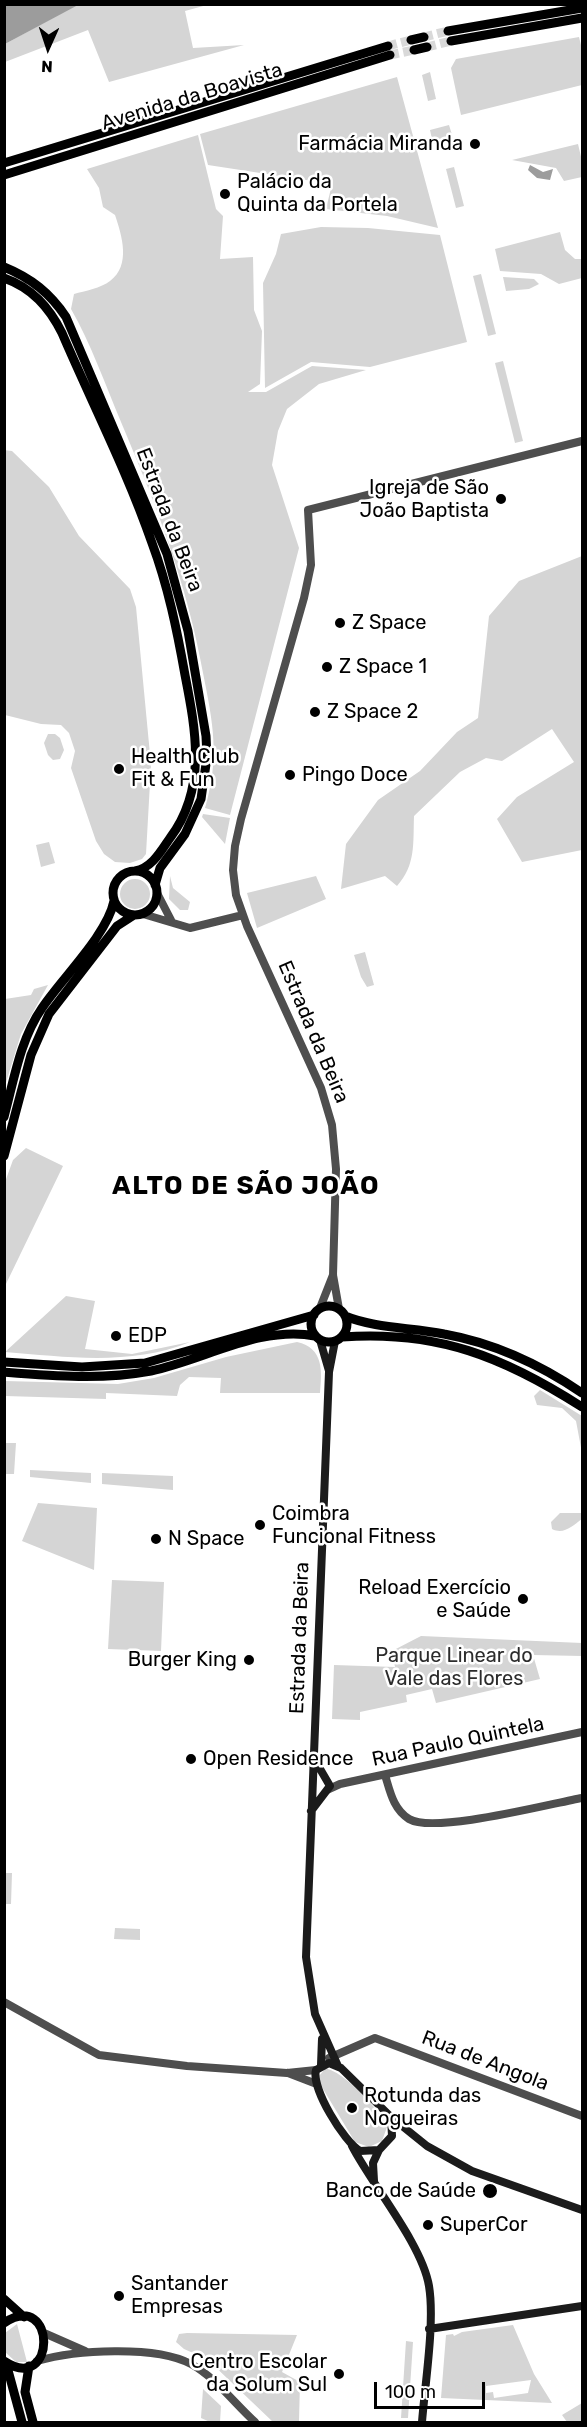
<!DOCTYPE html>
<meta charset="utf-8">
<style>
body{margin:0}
#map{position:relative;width:587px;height:2427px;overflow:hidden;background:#fff;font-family:Rubik,sans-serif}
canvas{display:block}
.frame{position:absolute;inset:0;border:6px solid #000;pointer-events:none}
.north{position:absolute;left:18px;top:18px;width:60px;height:60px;-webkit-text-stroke:4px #fff;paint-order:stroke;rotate:183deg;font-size:16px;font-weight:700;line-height:24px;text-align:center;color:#000}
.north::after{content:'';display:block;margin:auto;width:21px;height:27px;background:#000;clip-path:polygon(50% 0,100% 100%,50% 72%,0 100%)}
.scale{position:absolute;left:374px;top:2382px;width:111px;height:27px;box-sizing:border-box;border:3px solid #000;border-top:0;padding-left:8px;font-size:18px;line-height:21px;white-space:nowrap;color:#000;-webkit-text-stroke:4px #fff;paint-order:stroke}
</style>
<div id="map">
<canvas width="587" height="2427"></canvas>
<div class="frame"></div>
<div class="north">N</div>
<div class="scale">100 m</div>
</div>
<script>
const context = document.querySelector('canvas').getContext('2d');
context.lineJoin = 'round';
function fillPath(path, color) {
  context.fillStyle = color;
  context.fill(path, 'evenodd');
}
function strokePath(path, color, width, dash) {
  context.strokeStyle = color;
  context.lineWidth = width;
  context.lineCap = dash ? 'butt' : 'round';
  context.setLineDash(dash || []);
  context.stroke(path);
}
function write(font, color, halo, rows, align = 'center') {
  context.font = font + ' Rubik,sans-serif';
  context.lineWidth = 5;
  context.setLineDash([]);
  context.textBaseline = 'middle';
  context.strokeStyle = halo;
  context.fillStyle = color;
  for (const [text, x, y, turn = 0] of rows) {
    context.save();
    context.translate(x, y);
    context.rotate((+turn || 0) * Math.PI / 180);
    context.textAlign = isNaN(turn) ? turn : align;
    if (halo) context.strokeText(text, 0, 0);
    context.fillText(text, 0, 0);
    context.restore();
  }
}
fillPath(new Path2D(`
 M78 4 207 5 185 11 193 48 244 45 109 82 88 30 5 62V44Z
 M579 37 582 49V85L461 115 451 68 456 59Z
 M430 72 436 99 428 101 422 75Z
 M397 77 438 228 387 216 326 209 332 184 208 165 200 134Z
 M449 125 453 138 433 144 430 130Z
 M198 135 216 209 223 216 220 259 253 257 254 310 262 331 260 384 248 392H266L312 366 366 370 319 384 287 409 278 431 272 465 299 548 230 815 205 808C220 757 213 723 203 673 187 583 156 505 121 422 105 384 91 344 71 309L74 294C85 291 101 288 110 281 131 265 122 236 115 215L103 207 99 188 87 169Z
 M578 144 582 161V177L564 181 556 168 512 160Z
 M454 167 464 206 456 208 446 169Z
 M321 227 368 228 440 235 467 342 370 367 311 362 265 388 263 283 276 254 281 234Z
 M560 232 565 250 575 259H582V278L559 284 541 274 500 271 495 249Z
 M481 274 496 334 488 336 473 276Z
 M503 277 534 279 539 284 529 289 506 291Z
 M503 361 523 441 515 443 495 363Z
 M4 450 12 451 49 487 79 536 130 589 136 607 151 765 146 854 142 859 130 863 115 862 104 854 96 841 71 768 75 751 69 733 61 725 41 724 5 715Z
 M582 556V850L522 862 497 819 517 797 574 762 552 729 502 761 486 758 460 772 414 816C413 843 416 865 397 886L385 876 341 889 346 844 378 800 420 771 457 732 478 718 489 616 519 581Z
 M48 734H55L60 738 64 750 60 759 53 760 48 755 44 743Z
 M203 814 230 818 225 844 202 817Z
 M49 842 55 863 41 867 36 845Z
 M170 876 173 888 190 902 188 910H180L169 899Z
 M316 876 326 899 257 928 247 893Z
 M120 894a15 15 0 1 1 30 0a15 15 0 1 1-30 0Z
 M365 952 374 985 367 987 361 977 354 955Z
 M48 985 21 1034 5 1086V999L31 995 34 989Z
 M26 1148 63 1166 5 1286V1182L13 1160Z
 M66 1296 95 1301 85 1349 132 1354 190 1342C131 1366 67 1357 5 1352Z
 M297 1342C324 1348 322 1371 320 1393H220L221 1378 189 1377 180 1385 177 1396 106 1393V1399L5 1396V1381L118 1384 154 1378 226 1357Z
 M540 1390 582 1416V1453L576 1421 562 1408 537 1405 534 1396Z
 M4 1443H16L14 1474H5Z
 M30 1470 91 1473V1483L30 1477Z
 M102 1473 173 1476V1490L102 1484Z
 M38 1503 97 1508 94 1570 22 1541Z
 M560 1513H582V1519C572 1526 564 1535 552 1529L551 1522Z
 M112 1580 164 1582 161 1651 108 1649Z
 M421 1636 582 1643V1656L533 1655 540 1679 436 1703 432 1689 406 1695 407 1702 360 1712V1720L332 1719 334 1665 395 1667 392 1651Z
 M5 1873H12L11 1904H5Z
 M115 1928 140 1929V1940L114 1939Z
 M325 2069C339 2067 383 2112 387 2127L382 2141 369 2147 355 2142 320 2084 319 2076Z
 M17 2324 27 2362H16L5 2352V2333Z
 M513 2325 534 2374 552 2403 441 2398 446 2335 453 2334 454 2336 462 2332ZM531 2380 528 2393 494 2398 493 2392 486 2393V2386Z
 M187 2333 297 2335 282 2372 300 2382 299 2421 273 2422 207 2359 184 2349 176 2342 179 2334Z
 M406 2341 413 2342 408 2418H401Z
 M203 2389 221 2406 220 2422H210L201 2418Z
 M582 2403V2422H567L562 2415Z`), '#d5d5d5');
fillPath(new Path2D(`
 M5 4H78V5L5 44Z
 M530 165 543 172 553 169 550 180 537 178 528 170Z`), '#9c9c9c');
strokePath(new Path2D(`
 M424 37 448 31
 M388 46 411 40
 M427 47 451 41
 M390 55 414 50`), '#d9d9d9', 9, [9, 4.5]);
strokePath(new Path2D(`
 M157 893 171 920
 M143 914 190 928 243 915
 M320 1308 333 1275
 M339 1309 333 1275 336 1169 332 1125 321 1088 247 926 236 895 233 870 235 846 241 819 304 598 311 565 308 510 582 441
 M385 1775C390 1791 393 1809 409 1819 434 1834 549 1804 582 1798
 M329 1789 340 1784 582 1732
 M4 2002 99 2055 187 2066 287 2073 316 2070
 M329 2058 375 2038 582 2116
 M288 2073 314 2083
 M44 2333 85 2351
 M37 2361C75 2350 155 2345 191 2364 215 2377 235 2404 255 2422`), '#4e4e4e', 8);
strokePath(new Path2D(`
 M320 1340 329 1371
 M335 1341 329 1372 306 1957 315 2014 338 2066
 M311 1811 330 1786 316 1762
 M329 2063 341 2068 391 2117 392 2136 379 2150 360 2151C344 2142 311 2088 316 2070Z
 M321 2065 322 2039
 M391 2117 427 2146 472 2171 582 2210
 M352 2146C372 2185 422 2244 429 2286 435 2322 425 2384 422 2422
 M374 2181 373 2163 379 2150
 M429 2329 582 2306`), '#1b1b1b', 8);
strokePath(new Path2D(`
 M4 267C31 278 50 293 66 317L167 554 188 631 206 736 207 757 201 799 185 834 160 868 155 885
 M4 278C32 288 49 307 62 333 92 403 127 471 152 543 168 586 177 630 185 675 196 731 207 789 170 838 161 851 152 868 135 871
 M113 893a22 22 0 1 1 44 0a22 22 0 1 1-44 0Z
 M4 1117C14 1080 20 1040 42 1008 62 978 107 935 114 901
 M4 1156 31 1055 49 1014 117 926 134 915
 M311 1324a18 18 0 1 1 36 0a18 18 0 1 1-36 0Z
 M345 1316C377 1329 411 1327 444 1334 494 1343 541 1365 582 1393
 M342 1337C437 1330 504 1357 582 1407
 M4 1362 82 1367 145 1363 314 1315
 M4 1372C54 1376 102 1380 151 1371 204 1360 261 1325 315 1336
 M4 2299 24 2317
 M4 2323C57 2288 57 2396 4 2361
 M6 2363 22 2422
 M29 2366 25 2392 33 2422`), '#000', 9);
strokePath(new Path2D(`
 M448 31 582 8
 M411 40 424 37
 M451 41 582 18
 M414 50 427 47
 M4 163 388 46
 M4 175 390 55`), '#000', 9);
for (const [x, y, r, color] of [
 [475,144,6,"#000"],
 [225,194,6,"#000"],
 [501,499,6,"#000"],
 [340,623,6,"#000"],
 [327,667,6,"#000"],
 [315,712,6,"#000"],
 [119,769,6,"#000"],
 [290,775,6,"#000"],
 [116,1336,6,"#000"],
 [260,1525,6,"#000"],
 [156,1539,6,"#000"],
 [523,1599,6,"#000"],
 [249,1660,6,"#000"],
 [191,1759,6,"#000"],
 [352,2108,6,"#000"],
 [490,2191,8,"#000"],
 [428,2225,6,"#000"],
 [119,2296,6,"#000"],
 [339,2374,6,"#000"]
]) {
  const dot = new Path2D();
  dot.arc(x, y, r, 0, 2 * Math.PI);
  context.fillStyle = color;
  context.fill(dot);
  strokePath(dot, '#fff', 2);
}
write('20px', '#000', '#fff', [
 ["Avenida da Boavista",192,97,-17],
 ["Estrada da Beira",169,520,69],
 ["Estrada da Beira",313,1032,67],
 ["Estrada da Beira",300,1638,-88],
 ["Rua Paulo Quintela",458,1742,-12],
 ["Rua de Angola",485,2061,21]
]);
write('20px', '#000', '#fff', [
 ["Farmácia Miranda",463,144,"right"],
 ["Palácio da",237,182],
 ["Quinta da Portela",237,205],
 ["Igreja de São",489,488,"right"],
 ["João Baptista",489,511,"right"],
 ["Z Space",352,623],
 ["Z Space 1",339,667],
 ["Z Space 2",327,712],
 ["Health Club",131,757],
 ["Fit & Fun",131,780],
 ["Pingo Doce",302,775],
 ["EDP",128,1336],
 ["Coimbra",272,1514],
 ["Funcional Fitness",272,1537],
 ["N Space",168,1539],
 ["Reload Exercício",511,1588,"right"],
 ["e Saúde",511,1611,"right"],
 ["Burger King",237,1660,"right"],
 ["Open Residence",203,1759],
 ["Rotunda das",364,2096],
 ["Nogueiras",364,2119],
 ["Banco de Saúde",476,2191,"right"],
 ["SuperCor",440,2225],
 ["Santander",131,2284],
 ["Empresas",131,2307],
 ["Centro Escolar",327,2362,"right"],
 ["da Solum Sul",327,2385,"right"]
], 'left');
write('20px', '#2c2c2c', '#fff', [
 ["Parque Linear do",454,1656],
 ["Vale das Flores",454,1679]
]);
context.letterSpacing = '1.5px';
write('bold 26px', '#000', '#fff', [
 ["ALTO DE SÃO JOÃO",246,1186]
]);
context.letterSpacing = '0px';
</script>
